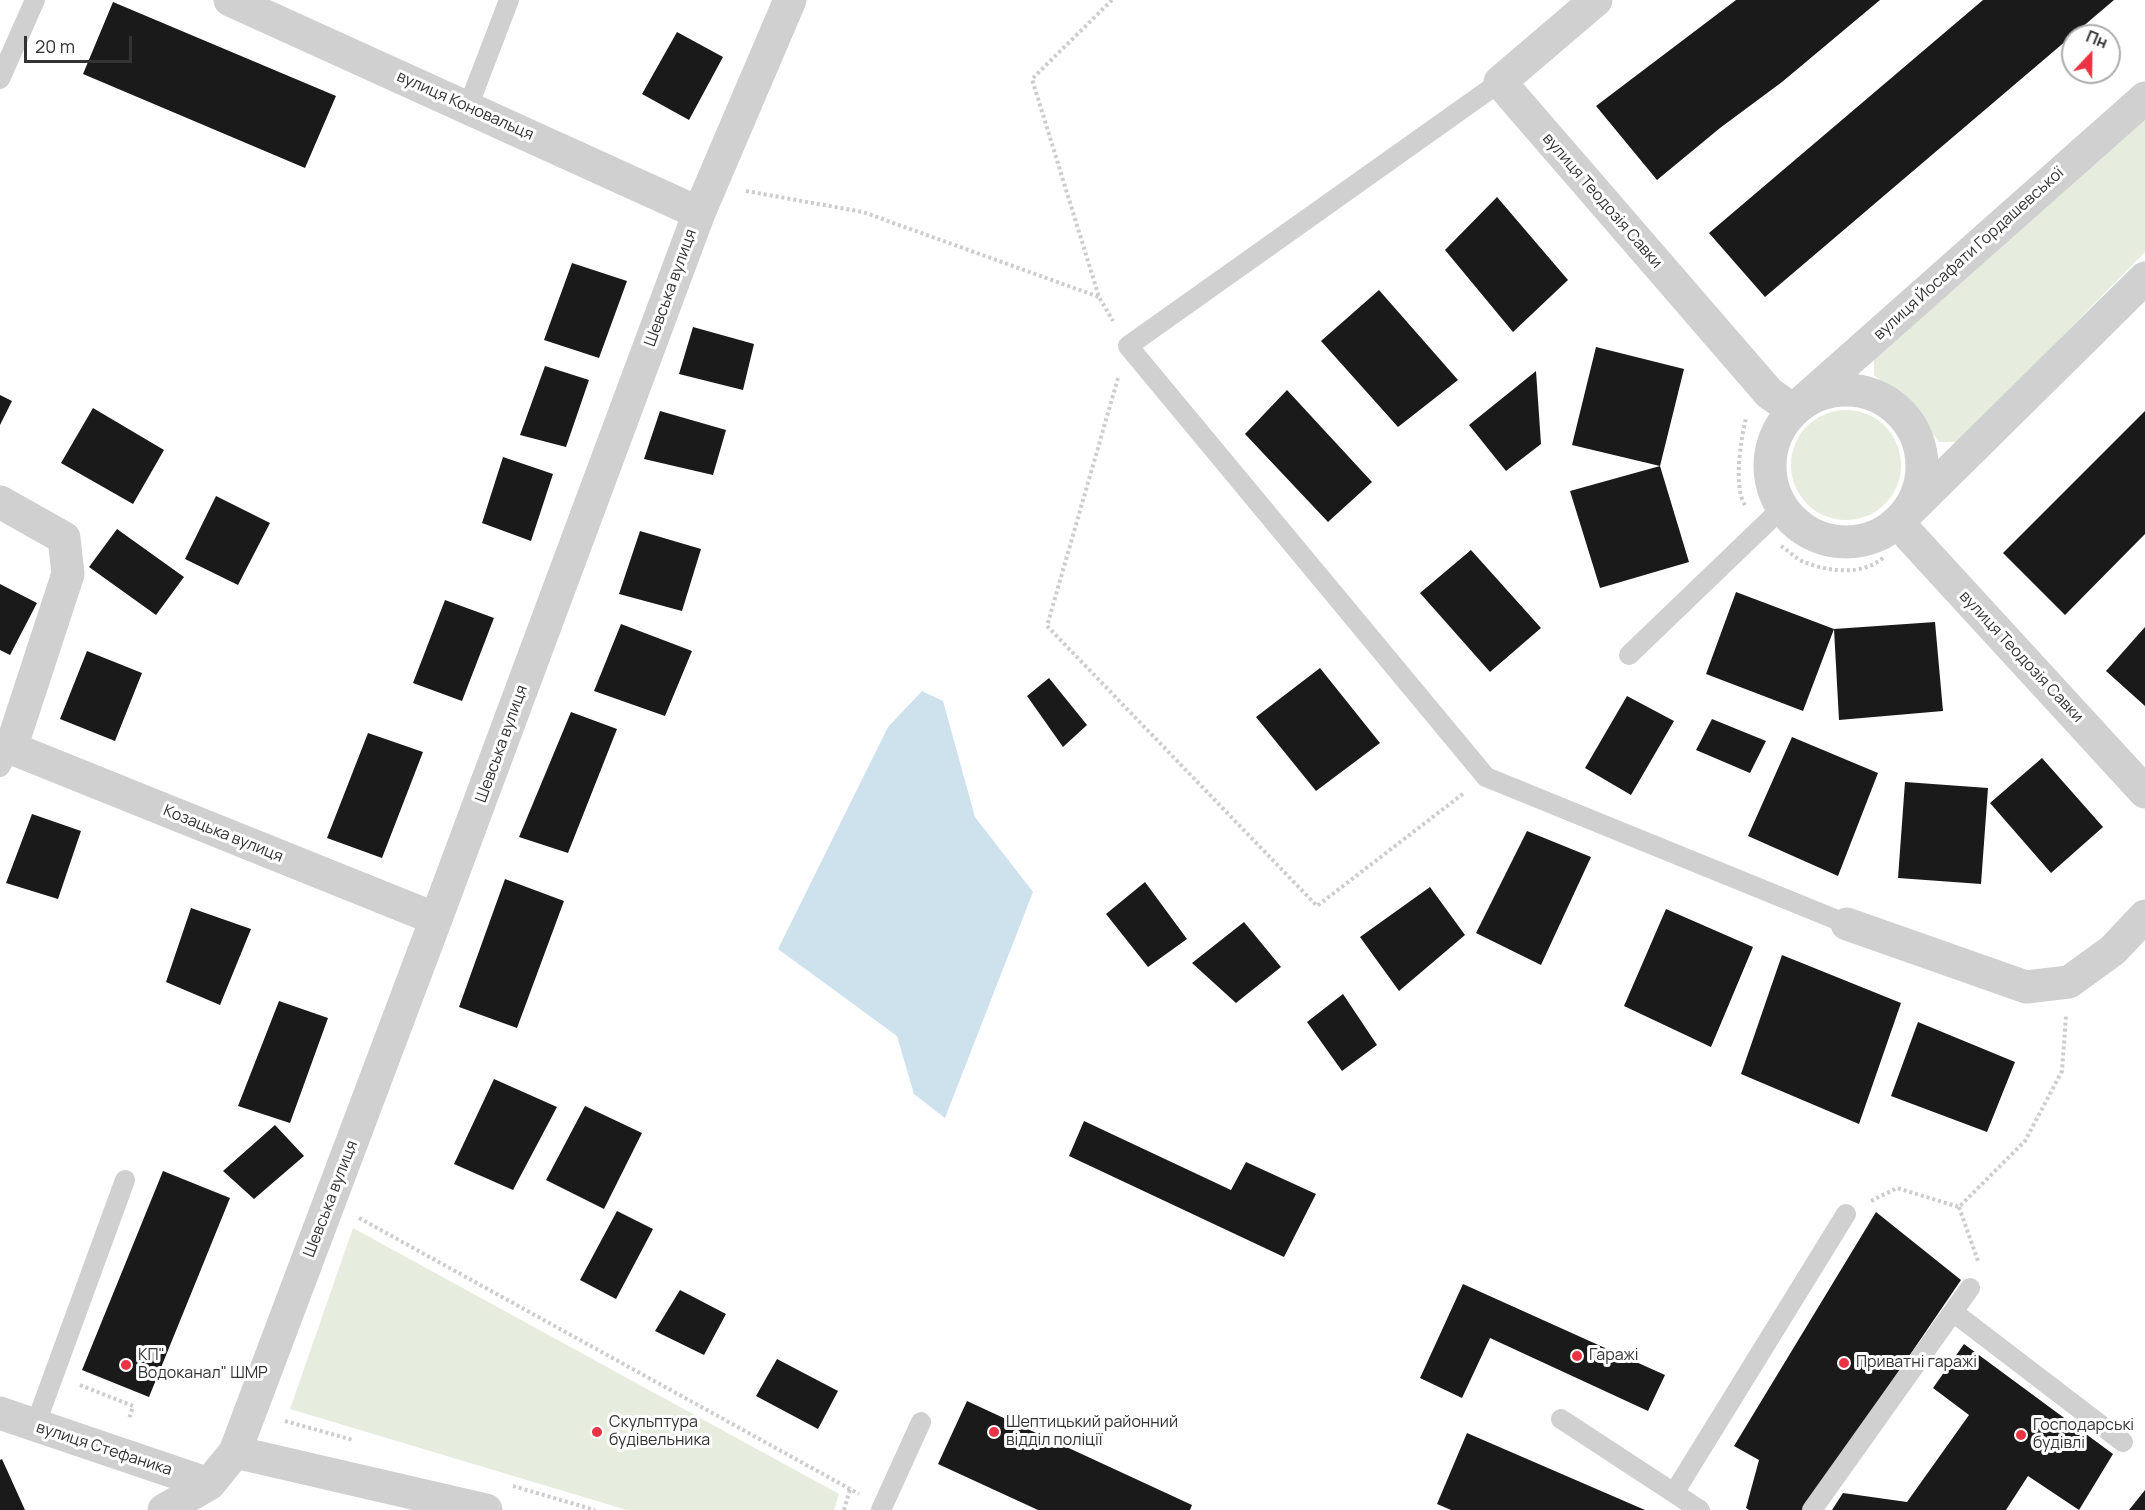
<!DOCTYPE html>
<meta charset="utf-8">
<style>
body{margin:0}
#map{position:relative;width:2145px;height:1510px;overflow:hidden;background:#fff;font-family:Manrope,sans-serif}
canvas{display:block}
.north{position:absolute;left:2061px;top:24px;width:60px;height:60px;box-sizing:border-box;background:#fff;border:2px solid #adadad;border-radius:50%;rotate:22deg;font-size:16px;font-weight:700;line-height:24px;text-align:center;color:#333}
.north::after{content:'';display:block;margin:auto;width:21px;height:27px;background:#ea3443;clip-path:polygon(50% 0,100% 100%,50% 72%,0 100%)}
.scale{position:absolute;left:24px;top:36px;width:108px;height:27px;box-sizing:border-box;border:3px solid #333;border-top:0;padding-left:8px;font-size:18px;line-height:21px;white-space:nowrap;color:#333;-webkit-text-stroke:4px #fff;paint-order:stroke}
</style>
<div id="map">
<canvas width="2145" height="1510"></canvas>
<div class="north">Пн</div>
<div class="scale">20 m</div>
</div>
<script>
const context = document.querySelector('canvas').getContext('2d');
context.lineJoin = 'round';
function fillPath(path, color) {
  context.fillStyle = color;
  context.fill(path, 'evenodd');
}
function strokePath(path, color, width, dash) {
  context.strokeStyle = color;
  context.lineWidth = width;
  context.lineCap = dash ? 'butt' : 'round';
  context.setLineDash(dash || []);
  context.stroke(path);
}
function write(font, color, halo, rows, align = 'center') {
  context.font = font + ' Manrope,sans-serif';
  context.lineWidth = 6;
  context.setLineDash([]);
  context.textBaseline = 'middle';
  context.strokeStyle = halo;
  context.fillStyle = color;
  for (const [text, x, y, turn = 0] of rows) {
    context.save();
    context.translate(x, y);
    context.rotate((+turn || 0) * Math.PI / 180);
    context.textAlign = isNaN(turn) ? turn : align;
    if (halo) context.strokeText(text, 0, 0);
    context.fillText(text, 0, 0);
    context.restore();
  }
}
fillPath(new Path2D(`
 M2145 113V252L1959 442H1939L1912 407 1874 375V354Z
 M1791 465a55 55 0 1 1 110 0a55 55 0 1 1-110 0Z
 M353 1228 839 1494 834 1510H627L290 1409Z`), '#e6ecde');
fillPath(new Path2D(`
 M922 691 943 701 975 817 1033 892 945 1118 914 1094 897 1036 778 949 888 727Z`), '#cee2ee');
fillPath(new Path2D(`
 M1736 0H1880L1782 82 1720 128 1657 180 1596 106Z
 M1983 0H2114L1765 297 1709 233Z
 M113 2 336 96 305 168 83 74Z
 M677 32 723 57 689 120 642 94Z
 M1497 197 1568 280 1513 332 1445 250Z
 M572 263 627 281 599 358 544 340Z
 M1379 290 1458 380 1398 427 1321 341Z
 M693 327 754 344 743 390 679 374Z
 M1596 347 1684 369 1660 466 1572 445Z
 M545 366 589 380 566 447 520 435Z
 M1536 371 1541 444 1506 471 1469 425Z
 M1287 390 1372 482 1328 522 1245 434Z
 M0 395 12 401 0 425Z
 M93 408 164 450 133 504 61 463Z
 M660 411 726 430 713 475 644 459Z
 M2145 411V534L2065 615 2003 553Z
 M503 457 553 474 531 541 482 523Z
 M1660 466 1689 562 1600 588 1570 491Z
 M216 496 270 523 238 585 185 559Z
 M117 529 184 577 156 615 89 567Z
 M640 531 701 549 682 611 619 594Z
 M1471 550 1541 628 1490 672 1420 593Z
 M0 584 37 603 10 655 0 650Z
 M1736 592 1834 629 1935 622 1943 711 1839 720 1834 629 1803 711 1706 674Z
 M445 600 494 618 462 701 413 683Z
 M621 624 692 651 665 716 594 691Z
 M2145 627V706L2106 671Z
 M87 651 142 673 115 741 60 719Z
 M1320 668 1380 743 1316 791 1256 717Z
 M1049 678 1087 725 1063 747 1027 696Z
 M1627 696 1674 721 1631 795 1585 768Z
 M571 712 617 729 568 853 519 837Z
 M1712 719 1766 741 1750 773 1696 750Z
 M368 733 423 752 382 858 327 838Z
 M1792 737 1878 773 1838 876 1748 836Z
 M2042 758 2103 827 2051 873 1990 803Z
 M1905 782 1988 788 1981 884 1898 878Z
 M32 814 81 831 58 899 6 883Z
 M1527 831 1591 857 1541 965 1476 933Z
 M505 879 564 901 517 1028 459 1007Z
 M1145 882 1187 939 1148 967 1106 914Z
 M1430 887 1465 935 1399 991 1360 937Z
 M191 908 251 929 220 1005 166 982Z
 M1666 909 1753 947 1711 1047 1624 1006Z
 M1244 922 1281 967 1236 1003 1192 963Z
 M1782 955 1901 1003 1859 1124 1741 1074Z
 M1343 994 1377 1045 1342 1071 1307 1022Z
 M279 1001 328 1018 290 1123 238 1106Z
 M1918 1022 2015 1062 1987 1132 1891 1096Z
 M494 1079 557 1107 513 1190 454 1164Z
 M585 1106 642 1133 604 1209 546 1180Z
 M1084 1121 1231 1190 1246 1162 1316 1194 1284 1257 1069 1156Z
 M275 1125 304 1156 254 1199 223 1171Z
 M163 1171 230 1198 149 1397 82 1370Z
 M617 1211 653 1229 616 1299 580 1280Z
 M1876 1212 1961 1280 1804 1510H1749L1746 1508 1759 1460 1734 1446Z
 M1463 1284 1665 1375 1648 1411 1490 1338 1462 1398 1420 1378Z
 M680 1290 726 1314 704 1355 655 1331Z
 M1964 1344 2113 1454 2079 1510 2028 1476 2006 1510H1832L1843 1493 1907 1502 1969 1415 1933 1388Z
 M777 1359 838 1391 818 1429 756 1396Z
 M967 1401 1192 1505 1190 1510H1038L938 1464Z
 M1467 1433 1645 1510H1451L1437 1504Z
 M2 1459 25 1510H0V1460Z
 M2145 1490V1510H2129Z`), '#1a1a1a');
strokePath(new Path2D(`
 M1112 0 1032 79 1099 297 1113 321
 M746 191 863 212 1099 297
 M1118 378 1047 626 1317 906 1464 793
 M1745 505C1733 487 1741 439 1746 418
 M1781 546C1789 551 1796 559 1804 562 1829 572 1863 576 1884 557
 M1871 1201 1897 1188 1959 1207 2025 1141 2062 1071 2066 1016
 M1959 1207 1978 1261
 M359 1218 859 1494
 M80 1385 133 1406 129 1419
 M285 1421 353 1440
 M513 1486 595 1510
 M844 1510 850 1489`), '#cdcdcd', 4, [3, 3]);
strokePath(new Path2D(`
 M0 79 35 0
 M1500 82 1128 346 1486 777 1847 924
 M468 107 509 0
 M1629 655 1782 508
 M0 767 11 748 4 742
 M1953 1312 2123 1442
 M1561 1419 1700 1510
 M35 1426 125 1180
 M1674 1493 1846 1214
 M881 1510 921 1422
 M1812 1510 1970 1288`), '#d0d0d0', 20);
strokePath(new Path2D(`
 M230 0 699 213
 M1596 0 1500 82 1769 393 1793 410 2145 98
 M2145 278 1899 521 1909 535 2145 792
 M1770 466a76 76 0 1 1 152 0a76 76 0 1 1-152 0Z
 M0 502 64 538 68 574 11 748 436 919
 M1847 924 2026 987 2069 982 2113 950 2145 916
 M0 1413 209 1484
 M235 1452 486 1510
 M164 1510 209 1484 235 1452 436 919 699 213 790 0`), '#d0d0d0', 33);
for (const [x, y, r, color] of [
 [1577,1356,6,"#ea3443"],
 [1844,1363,6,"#ea3443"],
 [126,1365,6,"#ea3443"],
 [597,1432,6,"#ea3443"],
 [994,1432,6,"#ea3443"],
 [2021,1435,6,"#ea3443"]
]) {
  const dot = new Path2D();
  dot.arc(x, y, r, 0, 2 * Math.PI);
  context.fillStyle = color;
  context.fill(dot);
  strokePath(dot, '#fff', 2);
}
write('16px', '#333', '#fff', [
 ["вулиця Коновальця",465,106,24],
 ["вулиця Теодозія Савки",1602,201,49],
 ["вулиця Йосафати Гордашевської",1969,254,-42],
 ["Шевська вулиця",671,288,-70],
 ["вулиця Теодозія Савки",2021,657,47],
 ["Шевська вулиця",502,744,-70],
 ["Козацька вулиця",223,834,22],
 ["Шевська вулиця",331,1199,-69],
 ["вулиця Стефаника",104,1449,18]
]);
write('16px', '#333', '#fff', [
 ["КП\"",138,1356],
 ["Водоканал\" ШМР",138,1374],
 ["Гаражі",1589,1356],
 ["Приватні гаражі",1856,1363],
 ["Скульптура",609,1423],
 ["будівельника",609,1441],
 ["Шептицький районний",1006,1423],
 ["відділ поліції",1006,1441],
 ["Господарські",2033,1426],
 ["будівлі",2033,1444]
], 'left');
</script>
